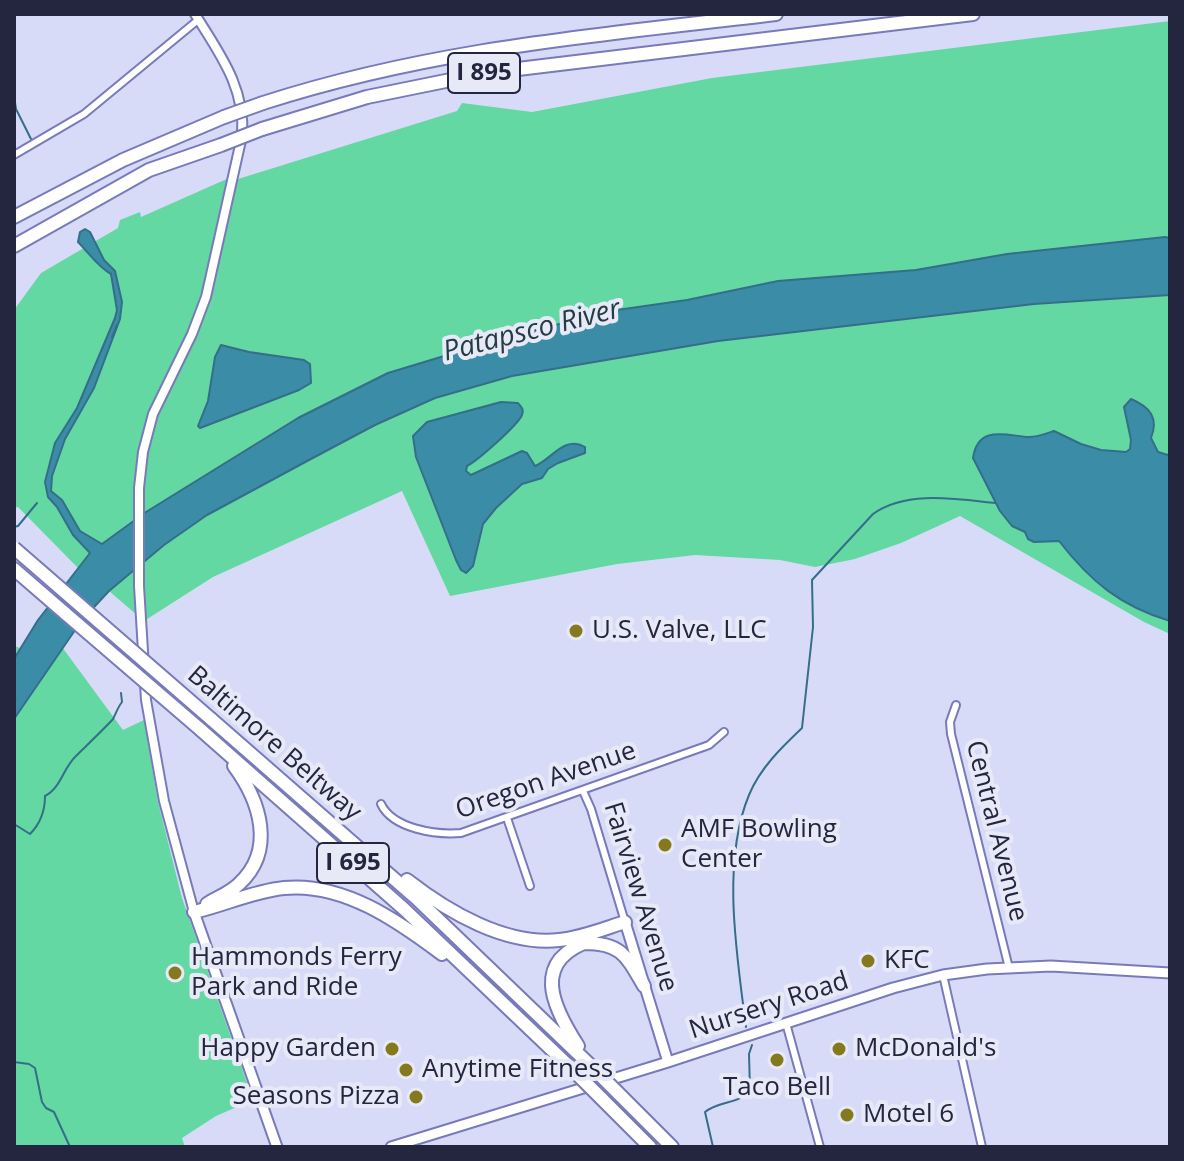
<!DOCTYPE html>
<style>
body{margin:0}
#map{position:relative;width:1184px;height:1161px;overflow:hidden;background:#d8dbf7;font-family:"Open Sans",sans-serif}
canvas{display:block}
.frame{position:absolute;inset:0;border:16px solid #24253f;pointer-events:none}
</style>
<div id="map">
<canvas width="1184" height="1161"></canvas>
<div class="frame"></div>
</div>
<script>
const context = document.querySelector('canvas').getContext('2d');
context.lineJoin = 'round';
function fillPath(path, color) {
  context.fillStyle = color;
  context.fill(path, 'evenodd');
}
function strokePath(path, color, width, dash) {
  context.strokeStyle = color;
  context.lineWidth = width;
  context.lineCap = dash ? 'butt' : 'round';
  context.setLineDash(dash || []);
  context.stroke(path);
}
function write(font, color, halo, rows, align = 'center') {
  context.font = font + ' "Open Sans",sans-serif';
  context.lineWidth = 8;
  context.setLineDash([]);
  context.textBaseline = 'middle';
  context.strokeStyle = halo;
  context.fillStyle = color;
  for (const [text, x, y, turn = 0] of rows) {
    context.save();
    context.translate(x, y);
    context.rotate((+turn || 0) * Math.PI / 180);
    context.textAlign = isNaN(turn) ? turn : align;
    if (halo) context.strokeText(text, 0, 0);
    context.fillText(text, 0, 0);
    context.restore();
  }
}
fillPath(new Path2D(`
 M1170 21V634L1144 622 960 516 901 543 855 559 815 567 780 560 695 555 617 564 450 596 402 491 213 577 144 621 109 591 78 568 18 507 14 508V310L41 273 118 228 120 220 140 212 141 217 229 178 238 179 457 111 462 103 532 112 712 78Z
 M14 646 20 648 62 647 123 730 144 720 158 802 182 898 253 1100 216 1116 182 1138 185 1147H14Z`), '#63d8a3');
const water = new Path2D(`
 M85 229 90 232 104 260 115 271 122 302 120 319 94 388 65 439 52 476 51 491 62 500 80 531 102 544 146 512 298 418 388 373 497 340 610 311 687 300 778 281 916 270 1007 254 1165 237 1170 238V295L1034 304 718 341 512 376 435 398 375 425 309 460 207 515 164 545 109 591 82 620 14 719V659L38 620 90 553 73 535 57 507 48 497 45 482 55 443 77 408 115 318 117 310 111 274C98 267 88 252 78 242L80 232Z
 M221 345 249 352 304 360 310 364 311 383 299 390 200 428 198 426 208 401 215 357Z
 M1131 399C1150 407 1159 418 1151 438L1158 452 1168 455 1170 452V621C1120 606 1090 581 1059 541L1034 542 1028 539 1025 532 1012 526 1000 511 973 458C978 424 1007 436 1029 437 1038 437 1045 434 1054 431L1081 444 1101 450 1126 452 1130 449 1131 440 1124 407Z
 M501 402 518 403C522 408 524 409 522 415 517 426 477 461 467 466L466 471 471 475 522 451 527 453 535 466C551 460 564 435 585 447V453L558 463 548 469 542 478 522 484 496 508 483 524 473 566 466 573 461 570 456 560 416 457 413 436 427 422Z`);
fillPath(water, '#3b8da7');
strokePath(water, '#346e88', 2);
strokePath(new Path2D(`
 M14 96 16 109 32 141
 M112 337 117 325
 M14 527 18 526 37 503
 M14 824 30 834C41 823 45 811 45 796 61 788 63 768 76 756 84 748 106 727 113 719 116 713 118 707 122 702L121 693
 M746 1027C737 956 721 862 749 795 760 768 782 747 802 728L813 627 812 580 873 514C906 490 957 499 995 503
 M14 1062 29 1064 35 1068 42 1102 46 1108 54 1112 70 1147
 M713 1147 705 1112C720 1100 738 1105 750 1090L749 1054 752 1045`), '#346e88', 2);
const minor = new Path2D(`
 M14 155 84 114 198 20
 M956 705 950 722 951 734 1009 968
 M583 791 591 809 625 922
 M381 804C393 829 436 835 461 833L709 745 724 732
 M507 818 530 886
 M943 975 982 1147
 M786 1023 820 1147`);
const tertiary = new Path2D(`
 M194 912 164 801 146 700 139 586V488L143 452 153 414 192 334 206 297 242 136C246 88 219 53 195 14`);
const secondary = new Path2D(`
 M194 912 277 1147
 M625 922 668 1062
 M391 1147 668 1062 893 988 943 975 987 969 1051 966 1170 973`);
const motorway = new Path2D(`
 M263 103C433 48 600 35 776 14
 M262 129 367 97 485 73 973 14
 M14 217 123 160 224 117
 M14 246 149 170 221 145
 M14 569 66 614
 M211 719 416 898 591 1066
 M201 730 404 909 574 1071
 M407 880C448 912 506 946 559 940 581 938 603 929 625 922
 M207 904C218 897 230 893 239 884 276 850 260 801 234 766
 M194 912C224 905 254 891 284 888 343 882 398 921 442 954
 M585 943C622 943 627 957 644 986
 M578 1046C552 1006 530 960 592 940
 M618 1093 672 1147
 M601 1098 650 1147`);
strokePath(minor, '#787aba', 10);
strokePath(tertiary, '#787aba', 12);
strokePath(secondary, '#787aba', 13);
strokePath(motorway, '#787aba', 16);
strokePath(minor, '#fff', 6);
strokePath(tertiary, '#fff', 8);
strokePath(secondary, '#fff', 9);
strokePath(motorway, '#fff', 12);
const motorwayBridge = new Path2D(`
 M224 117 263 103
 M221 145 262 129
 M14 548 211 719
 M66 614 201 730
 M591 1066 618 1093
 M574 1071 601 1098`);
strokePath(motorwayBridge, '#787aba', 16, []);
strokePath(motorwayBridge, '#fff', 12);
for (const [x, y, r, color] of [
 [576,631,8,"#85791e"],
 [665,845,8,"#85791e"],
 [868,961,8,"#85791e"],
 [175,973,8,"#85791e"],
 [392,1049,8,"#85791e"],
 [839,1049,8,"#85791e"],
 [777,1060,8,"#85791e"],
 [406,1070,8,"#85791e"],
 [416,1097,8,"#85791e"],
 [847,1115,8,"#85791e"]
]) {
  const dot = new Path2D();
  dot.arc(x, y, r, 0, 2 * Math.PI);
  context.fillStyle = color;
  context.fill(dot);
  strokePath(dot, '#e8e9f7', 3);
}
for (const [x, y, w] of [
 [484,73,72],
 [353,863,72]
]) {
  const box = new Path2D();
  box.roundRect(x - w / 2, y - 20, w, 40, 6);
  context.fillStyle = '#e8e9f7';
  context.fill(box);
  strokePath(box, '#24253f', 2);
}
write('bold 24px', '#24253f', null, [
 ["I 895",484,73],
 ["I 695",353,863]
]);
write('26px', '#24253f', '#e8e9f7', [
 ["U.S. Valve, LLC",592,631],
 ["AMF Bowling",681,830],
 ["Center",681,860],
 ["Hammonds Ferry",191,958],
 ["Park and Ride",191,988],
 ["KFC",884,961],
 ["Happy Garden",376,1049,"right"],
 ["McDonald's",855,1049],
 ["Anytime Fitness",422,1070],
 ["Taco Bell",777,1088,"center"],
 ["Seasons Pizza",400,1097,"right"],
 ["Motel 6",863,1115]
], 'left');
write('26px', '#24253f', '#e8e9f7', [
 ["Baltimore Beltway",274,744,41],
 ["Oregon Avenue",546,781,-19],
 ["Central Avenue",996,831,76],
 ["Fairview Avenue",640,897,73],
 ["Nursery Road",769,1006,-18]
]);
write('italic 28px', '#233d45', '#e8e9f7', [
 ["Patapsco River",532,331,-14]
]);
</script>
